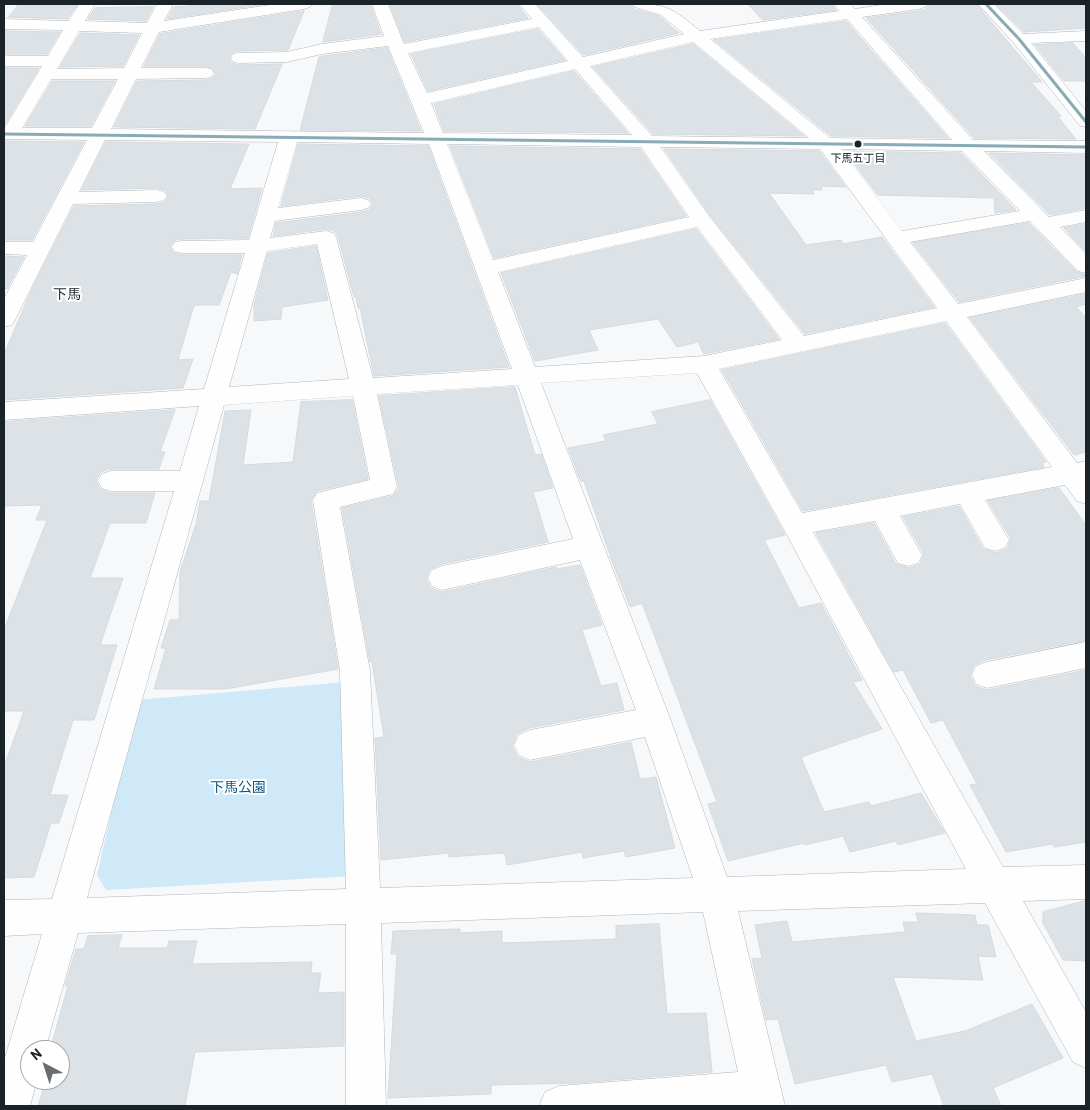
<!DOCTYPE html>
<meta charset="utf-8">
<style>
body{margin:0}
#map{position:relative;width:1090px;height:1110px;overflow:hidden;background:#f6f8fa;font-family:Barlow,sans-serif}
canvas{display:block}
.frame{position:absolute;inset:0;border:5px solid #1a2328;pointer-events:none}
.north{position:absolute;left:20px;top:1040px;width:50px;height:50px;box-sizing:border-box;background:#fff;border:1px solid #a3a7a9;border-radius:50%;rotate:320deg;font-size:14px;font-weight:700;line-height:20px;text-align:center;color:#1a2328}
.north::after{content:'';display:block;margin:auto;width:18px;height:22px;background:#676e72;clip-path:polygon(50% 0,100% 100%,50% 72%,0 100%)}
</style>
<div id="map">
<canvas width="1090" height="1110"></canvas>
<div class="frame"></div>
<div class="north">N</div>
</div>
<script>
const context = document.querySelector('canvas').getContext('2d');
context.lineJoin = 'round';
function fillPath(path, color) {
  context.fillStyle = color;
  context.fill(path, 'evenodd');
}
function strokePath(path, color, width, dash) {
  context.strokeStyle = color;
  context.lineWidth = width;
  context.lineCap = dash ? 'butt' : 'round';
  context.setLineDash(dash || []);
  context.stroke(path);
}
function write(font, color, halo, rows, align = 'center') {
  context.font = font + ' Barlow,"Noto Sans JP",sans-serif';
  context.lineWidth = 4;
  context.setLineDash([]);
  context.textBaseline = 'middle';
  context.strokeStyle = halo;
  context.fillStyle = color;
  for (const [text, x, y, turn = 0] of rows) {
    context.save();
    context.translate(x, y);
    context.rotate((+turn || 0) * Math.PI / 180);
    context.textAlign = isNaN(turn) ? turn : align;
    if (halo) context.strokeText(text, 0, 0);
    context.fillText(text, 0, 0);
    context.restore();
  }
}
fillPath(new Path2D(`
 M346 682 353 876 106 890 97 875 137 700Z`), '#d0e9f9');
const building = new Path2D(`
 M19 4H77L68 19 9 17Z
 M189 4H265L167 19 174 7 190 6Z
 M333 4H370L381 34 323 42Z
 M390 4H517L528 18 405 42Z
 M537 4H631L634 9 659 16 679 33 584 55Z
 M748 4H832L836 10 763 20Z
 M929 4H976L1042 82H1031L1061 116 1058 117 1076 139 974 138 866 18 919 11 926 9Z
 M996 4H1086V28L1024 32Z
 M153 7 146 21 88 19 95 8Z
 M304 11 288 50 239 51 233 52 229 57 231 63 239 65 282 64 255 129 114 127 137 81 205 80 211 79 216 74 212 68 205 66H144L160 34Z
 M846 21 948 138 831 136 714 40Z
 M538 29 565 60 428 91 411 54Z
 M4 31 60 32 47 54H4Z
 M80 33 139 35 123 66 60 67Z
 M1073 43 1086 58V81H1064L1035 45Z
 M693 44 804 136 653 134 593 67Z
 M387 48 421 131 300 130 319 57Z
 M4 68H39L4 126Z
 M574 71 628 133 444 131 434 104Z
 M52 81H115L91 126H25Z
 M4 141 84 142 32 240H4Z
 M106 142 249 144 230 189 262 188 248 238 182 239 175 240 170 246 173 253 182 255H242L237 274 231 272 219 305H194L178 360 193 359 183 388 4 400V354L32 289 74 206 157 204 165 202 168 197 166 191 157 188 82 190Z
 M298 144 428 146 509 367 374 376 360 308H358L356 296 354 297 338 236 334 231 326 229 273 236 276 223 361 212 369 210 373 204 369 198 361 196 281 206Z
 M450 146 640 149 686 216 494 258Z
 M664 149 819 151 846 187 821 186 822 190H813L814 194 769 193 806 245 841 240 843 244 882 237 934 307 805 334 710 215Z
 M845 151 961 153 1016 210 995 213 994 198 878 195Z
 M989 153 1086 155V208L1050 215Z
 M1029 223 1077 272 1086 275V276L959 302 913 243Z
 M1086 224V252L1064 228Z
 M696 229 779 339 704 354 698 342 677 347 658 319 589 330 598 350 535 361 501 273Z
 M316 246 328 300 282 307 281 319 254 321V305L268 253Z
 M4 256 24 257 7 289H4Z
 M1086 294V304L1076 307 1086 318V452L1074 455 970 318Z
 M945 323 1046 462 1042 463 1044 467 803 511 722 370Z
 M515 387 535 455 541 454 553 488 533 492 548 542 442 564 430 569 426 579 431 588 442 592 556 567 557 569 580 565 602 625 582 630 601 686 617 683 624 710 529 728 517 734 512 746 518 757 530 762 631 742 640 779 656 777 675 848 626 857 624 851 583 858 582 852 507 865 505 853 449 857V853L381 860 375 738 384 737 372 662H370L342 508 393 496 399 488 379 396Z
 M352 400 368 479 317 491 311 500 338 669 226 689H154L166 648H161L170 620H179L180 572 196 524 200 501H209L225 411 251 410 243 465 293 462 301 402Z
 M710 400 785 535 764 540 799 608 821 603 862 680 853 682 882 729 801 757 824 812 869 802 871 806 921 793 945 833 898 845 896 841 850 852 843 836 805 845 804 843 728 861 708 804 717 802 642 603 630 607 612 561 584 481H581L568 448 606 441 603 435 658 424 652 412Z
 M175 410 160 452H165L159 469H110L101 472 96 480 100 489 110 493H155L146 523H110L90 578H123L100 645H117L94 720H73L50 795H68L59 823H51L34 877 4 878V767L24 711H4V630L47 520H36L42 505 4 506V422Z
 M1059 488 1086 525V640L986 660 974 665 970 676 975 686 987 690 1086 670V842L1054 847 1053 844 1006 852 970 785 977 784 943 720 931 723 903 670 894 672 816 533 874 523 896 564 909 568 920 564 924 554 903 517 959 506 983 549 996 553 1007 549 1011 539 988 501Z
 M1086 901V961L1063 960 1043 923V912Z
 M916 913 975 915 977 925H988L996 957 978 956 983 980 893 977 916 1041 965 1031 1032 1004 1063 1058 993 1088 1001 1106H944L932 1074 892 1082 886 1065 795 1084 778 1019 766 1020 752 959 762 958 755 925 787 921 792 942 905 932 903 922H918Z
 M659 924 667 1014 706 1013 712 1072 576 1083 491 1085V1094L388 1098 397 954H391L393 931 460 929V933L502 931V943L616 939V926Z
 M122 935 118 948H167L169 941H197L192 964 312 962 311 973H321L318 993 344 992V1046L195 1052 185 1106H38L46 1080H60V1050H50L68 986H65L76 949H84L88 936Z`);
fillPath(building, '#dce2e6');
strokePath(building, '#d5dade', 1);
const minor = new Path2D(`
 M79 4H95L85 21 147 23 157 4H173L164 21 276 4H312L310 7 304 9 159 32 141 68H205L211 69 214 73 211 77 205 78 136 79 111 129 424 133 388 46 322 54 287 62 239 63 233 62 231 58 233 54 239 53 287 52 322 44 384 36 372 4H388L404 44 532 19 519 4H535L583 57 684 34 661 15 635 7 633 4C669 4 673 9 700 31L839 11 834 4H850L855 9 888 4H927L925 7 919 9 862 17 973 140 1086 141V153L984 151 1049 217 1086 210V222L1060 227 1086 254V273L1078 271 1030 221 910 242 958 304 1086 278V292L967 317 1077 463 1086 461V504L1077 501 1065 485 985 500 1009 540 1005 548 995 551 985 548 960 504 900 516 922 555 918 563 908 566 898 563 875 521 813 532 1003 867 1086 865V899L1023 901 1086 1012V1068L1073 1062 985 903 738 911 785 1106H539L545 1092 559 1086 738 1072 703 912 381 923 386 1106H346V924L78 933 45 1050H30V1080H37L30 1106H4V1061L42 934 4 936V900L52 899 174 491H111L102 488 98 481 102 474 111 471H180L199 406 4 420V402L204 389 245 253H182L175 252 172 247 175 242 182 241 249 240 278 142 105 140 79 192 157 190 164 192 167 196 164 200 157 202 73 204 15 320 12 325 4 327V299L27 255 4 254V242H33L87 140 4 139V129L42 66H4V56H48L63 30 4 29V19L69 21ZM847 19 952 140 830 138 710 39ZM539 27 568 61 427 93 408 53ZM79 31 142 33 124 68 57 69ZM693 42 809 138 652 136 590 66ZM575 69 632 135 443 133 431 103ZM51 79H118L92 128H22ZM297 142 429 144 512 369 373 378 336 237 333 233 326 231 270 238 275 221 361 210 368 208 371 204 368 200 361 198 278 208ZM447 144 641 147 689 217 493 260ZM660 147 820 149 937 308 804 336 709 216ZM841 149 962 151 1020 211 902 231ZM697 227 782 340 704 356 535 367 498 272ZM317 244 349 379 229 387 267 251ZM946 321 1052 467 802 513 719 369ZM697 373 786 533 966 869 727 877 671 721 541 383ZM518 385 573 539 442 566 432 570 428 578 432 586 442 590 580 560 636 710 530 730 519 735 514 745 519 755 530 760 645 737 693 878 380 888 370 671 340 507 393 494 397 487 377 394ZM353 396 370 480 317 493 313 500 340 671 346 889 87 898 224 405Z
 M978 4H994L1023 34 1086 31V41L1031 43 1086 111V127L1080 126 1013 42Z
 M1086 642V668L987 688 976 684 972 675 976 666 987 662Z`);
strokePath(minor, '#b0b5b9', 1);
fillPath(minor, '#fefefe');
strokePath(new Path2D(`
 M986 4 1019 39 1086 122
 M4 134 1086 147`), '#88abb6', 3);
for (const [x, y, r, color] of [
 [858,144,4.5,"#1a2328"]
]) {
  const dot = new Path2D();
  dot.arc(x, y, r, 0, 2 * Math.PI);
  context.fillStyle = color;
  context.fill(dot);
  strokePath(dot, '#fff', 2);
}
write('11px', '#1a2328', '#fff', [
 ["下馬五丁目",858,158]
]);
write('14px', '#1a2328', '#fff', [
 ["下馬",67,294]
]);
write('14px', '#0b577c', '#fff', [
 ["下馬公園",238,787]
]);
</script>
